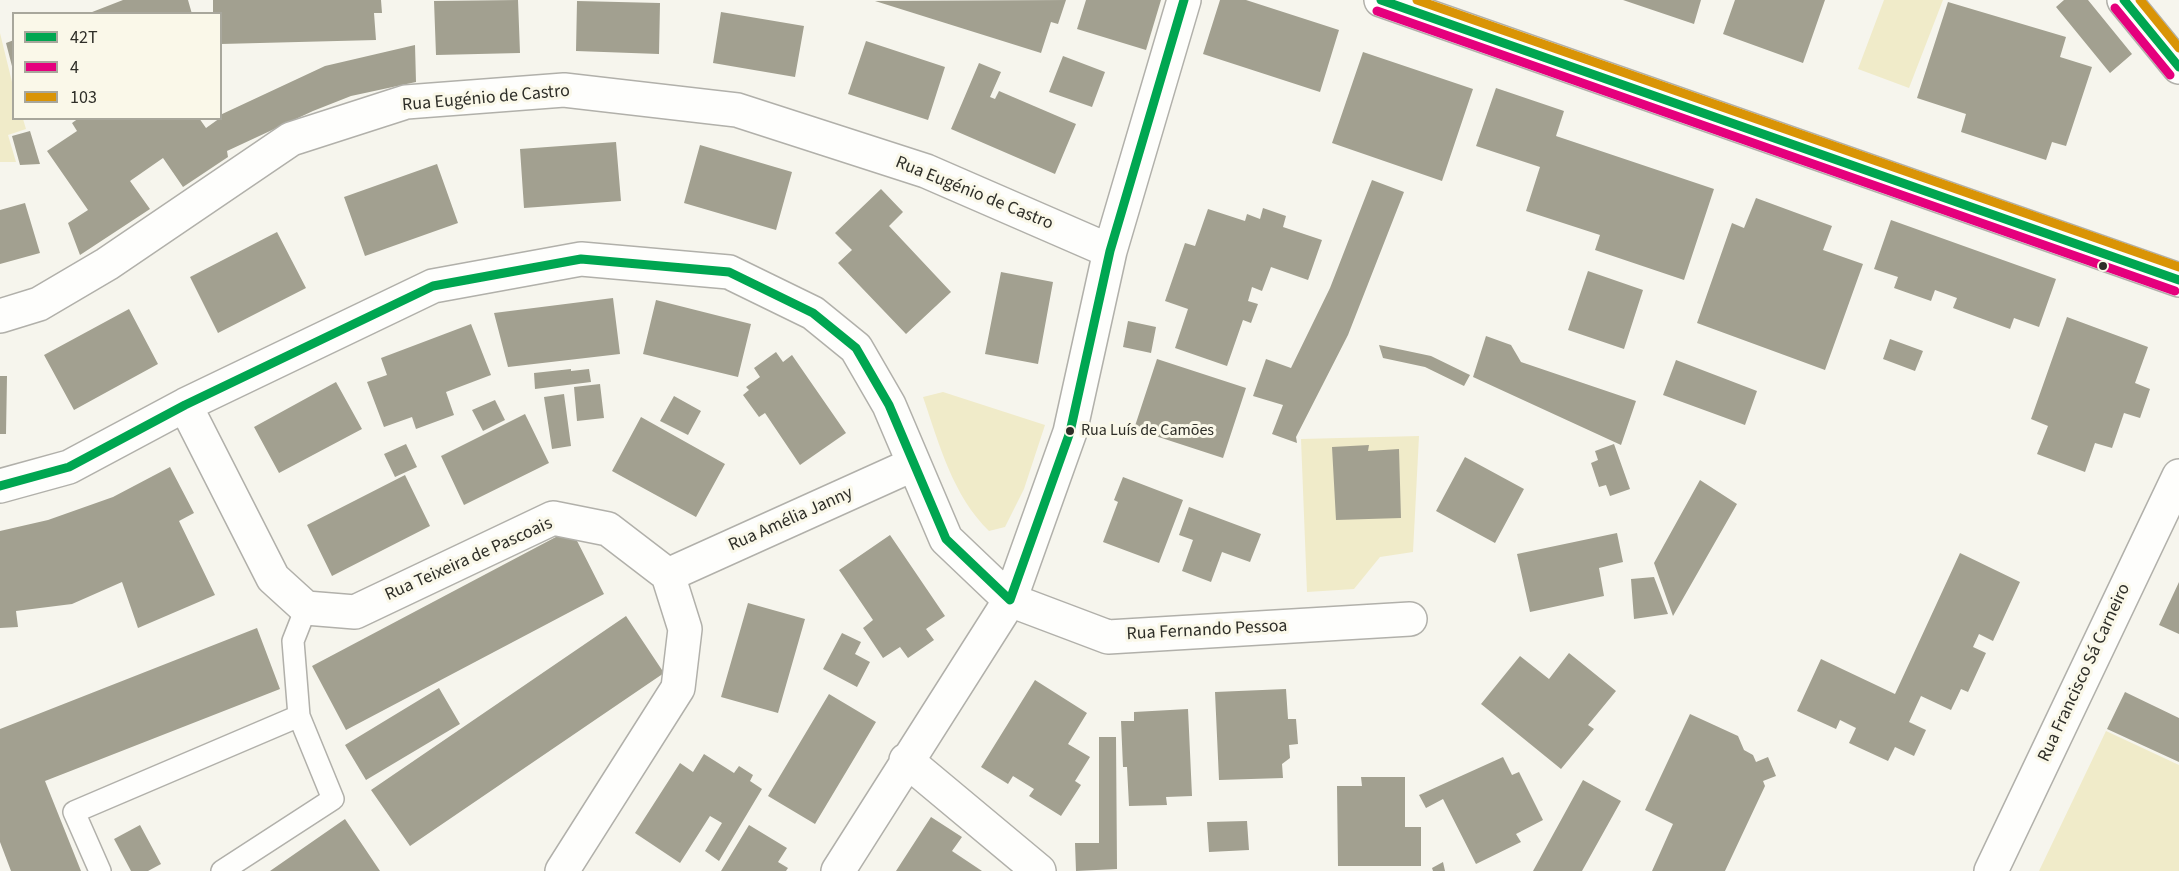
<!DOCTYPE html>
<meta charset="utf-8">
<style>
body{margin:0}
#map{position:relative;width:2179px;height:871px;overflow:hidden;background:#f6f5ed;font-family:"Source Sans 3",sans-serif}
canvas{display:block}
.legend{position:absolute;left:12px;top:12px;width:210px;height:108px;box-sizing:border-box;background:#faf8e9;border:2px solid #a8a79c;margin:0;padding:8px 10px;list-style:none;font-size:18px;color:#2e2e28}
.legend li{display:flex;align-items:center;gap:12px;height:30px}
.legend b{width:30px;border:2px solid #a8a79c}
</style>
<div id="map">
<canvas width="2179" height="871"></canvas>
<ul class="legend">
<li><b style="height:8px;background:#00a651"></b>42T</li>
<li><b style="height:8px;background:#e5007d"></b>4</li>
<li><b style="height:8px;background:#d99406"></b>103</li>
</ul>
</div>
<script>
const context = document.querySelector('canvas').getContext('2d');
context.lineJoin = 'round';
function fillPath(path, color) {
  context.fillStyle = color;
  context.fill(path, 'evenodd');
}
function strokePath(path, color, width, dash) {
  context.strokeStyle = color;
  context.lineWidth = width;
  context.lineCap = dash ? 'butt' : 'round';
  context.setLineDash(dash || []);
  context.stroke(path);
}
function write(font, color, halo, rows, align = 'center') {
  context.font = font + ' "Source Sans 3",sans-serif';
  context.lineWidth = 6;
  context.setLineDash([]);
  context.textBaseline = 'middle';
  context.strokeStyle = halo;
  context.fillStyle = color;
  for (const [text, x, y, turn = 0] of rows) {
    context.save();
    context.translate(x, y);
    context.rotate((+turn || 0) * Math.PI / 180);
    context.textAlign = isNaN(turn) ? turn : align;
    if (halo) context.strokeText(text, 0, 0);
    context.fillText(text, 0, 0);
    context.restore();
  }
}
fillPath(new Path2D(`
 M1884 0H1943L1909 88 1858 69Z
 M0 33 13 86 14 118 23 119 26 129 8 135 16 162H0Z
 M943 392 1045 425 1024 489 1005 527 989 531C953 496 939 444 923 397Z
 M1419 436 1413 552 1380 557 1354 589 1307 592 1301 439Z
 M2106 731 2179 765V871H2039Z`), '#f0ebc9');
fillPath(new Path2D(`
 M123 0H188L192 14H87Z
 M213 0H381L382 13H374L376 40 221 44 220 14H213Z
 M518 0 520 53 436 55 434 1Z
 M1066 0 1058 24 1051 22 1041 53 875 1Z
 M1086 0H1161L1146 50 1077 29Z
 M1220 0H1246L1339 30 1320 92 1203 54Z
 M1623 0H1701L1694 24Z
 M1735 0H1825L1803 63 1723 34Z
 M2064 0H2088L2132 54 2110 73 2056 7Z
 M577 1 660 3 659 54 576 51Z
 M1948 2 2066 37 2060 57 2092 67 2066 146 2052 142 2046 160 1961 132 1966 114 1917 98Z
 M721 12 804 26 795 77 713 63Z
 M14 40V70H13L6 43Z
 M866 41 945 67 928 120 848 94Z
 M415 45 416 82 351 96 313 111 227 151 228 157 183 187 163 158 130 181 150 209 80 255 68 223 88 210 47 151 77 131 72 123 79 118H199L206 128 220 118V115L325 66Z
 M1363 52 1473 89 1442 181 1332 143Z
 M1063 56 1105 72 1092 107 1049 92Z
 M979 63 1001 72 990 97 995 99 999 91 1076 124 1055 174 951 129Z
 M1496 88 1564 111 1556 136 1714 189 1684 280 1595 250 1600 235 1526 211 1540 167 1476 146Z
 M30 131 40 164 20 165 12 136Z
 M616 142 621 201 524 208 520 149Z
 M700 145 792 172 776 230 684 203Z
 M437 164 458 223 365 256 344 197Z
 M1372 180 1404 192 1348 335 1296 437 1297 443 1272 434 1283 405 1253 396 1266 359 1291 368 1330 288Z
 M881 189 903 212 889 226 951 292 906 334 838 263 852 250 835 233Z
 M1756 198 1832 226 1823 250 1863 264 1825 370 1697 323 1732 223 1744 228Z
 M25 203 40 253 0 264V210Z
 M1263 208 1286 216 1283 227 1322 240 1308 280 1271 267 1262 291 1252 287 1248 301 1258 304 1251 323 1243 320 1227 366 1175 348 1188 309 1165 301 1185 243 1195 246 1208 209 1245 221 1247 214 1260 219Z
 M1891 220 2056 279 2039 327 2014 318 2010 329 1953 308 1957 298 1935 290 1931 301 1894 288 1898 277 1874 269Z
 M277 232 306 288 218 333 190 277Z
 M1588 271 1643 290 1624 349 1568 330Z
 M1001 272 1053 282 1038 364 985 354Z
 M613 298 620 354 508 367 494 313Z
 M656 300 751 324 738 377 643 354Z
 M129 309 158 364 74 410 44 355Z
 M2067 317 2148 347 2135 383 2150 389 2140 418 2124 413 2112 448 2095 443 2085 472 2037 454 2048 426 2031 419Z
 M1128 321 1156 327 1151 353 1123 347Z
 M471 324 491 375 446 392 454 415 416 429 412 417 384 427 367 382 387 375 381 358Z
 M1486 336 1511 345 1521 362 1636 401 1621 445 1473 377Z
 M1890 339 1923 351 1915 371 1883 359Z
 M1379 345 1431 356 1470 375 1464 386 1425 367 1383 358Z
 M776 352 783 362 792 355 846 433 800 465 765 413 759 417 743 395 749 390 746 387 760 377 754 368Z
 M1157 359 1246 388 1223 458 1134 429Z
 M1676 360 1757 391 1745 425 1663 395Z
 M571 369V371L589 369 591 382 535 389 534 373Z
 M0 376H7L6 434H0Z
 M336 382 362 429 279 473 254 427Z
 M600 384 604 418 577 421 574 387Z
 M564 394 571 446 552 449 544 397Z
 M674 396 701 411 688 435 660 421Z
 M495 400 505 420 483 431 472 410Z
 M525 414 549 463 464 505 441 456Z
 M641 417 725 464 696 517 612 471Z
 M406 444 417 467 395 477 384 454Z
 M1614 444 1630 489 1610 496 1606 485 1599 487 1591 463 1598 460 1595 451Z
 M1369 445 1368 451 1399 449 1401 518 1336 520 1332 447Z
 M1465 457 1524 489 1495 543 1436 511Z
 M170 467 194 513 179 521 215 595 138 628 122 582 72 604 16 611 18 627 0 628V531L48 520 113 497Z
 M405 475 430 526 332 576 307 525Z
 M1123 477 1183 500 1159 563 1103 542 1118 502 1114 500Z
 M1700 480 1737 504 1673 616 1654 563Z
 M1189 507 1261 534 1250 562 1222 552 1211 582 1182 571 1193 540 1179 535Z
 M571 529 604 594 346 730 312 666Z
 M1617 533 1623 562 1599 568 1604 596 1530 612 1517 554Z
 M890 535 945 616 926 629 934 640 908 658 900 647 883 658 863 628 873 620 839 570Z
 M1960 553 2020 582 1993 641 1979 634 1973 647 1986 653 1968 692 1961 689 1951 710 1921 696 1909 722 1926 730 1914 756 1895 747 1888 761 1849 743 1856 728 1840 720 1836 729 1797 711 1821 659 1895 694Z
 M1654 577 1668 614 1634 619 1631 579Z
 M2179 582V634L2159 625Z
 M748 603 805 619 778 713 721 697Z
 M626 616 664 673 410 846 371 790Z
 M257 628 280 689 45 781 81 871H11L0 842V729Z
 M842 633 861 642 855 654 870 662 857 687 823 669Z
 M1569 653 1616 691 1588 725 1594 729 1561 769 1481 704 1520 656 1549 679Z
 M1035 680 1087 713 1068 744 1090 757 1075 781 1081 785 1061 816 1029 796 1034 789 1013 776 1008 784 981 767Z
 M439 688 460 724 366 780 345 745Z
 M1286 689 1288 719H1296L1298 744 1289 745 1290 758 1282 764 1283 778 1219 780 1215 692Z
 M2125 692 2179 718V762L2107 729Z
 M829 694 876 722 815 824 768 796Z
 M1188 709 1192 796 1166 797 1167 805 1129 806 1127 767H1123L1121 721H1134V712Z
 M1690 714 1738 736 1744 750 1753 755 1756 762 1768 757 1776 776 1763 781 1765 786 1725 871H1652L1673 824 1645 810Z
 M1099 737H1116L1117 869 1076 871 1075 843H1099Z
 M704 754 734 773 739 766 753 775 750 781 762 789 719 861 705 851 722 823 710 816 680 863 635 833 680 763 693 772Z
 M1503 757 1512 775 1519 772 1543 820 1516 834 1521 842 1476 864 1443 799 1426 808 1419 795Z
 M1361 777H1405V827H1421V866H1338L1337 786H1362Z
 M1583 780 1621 801 1582 871H1533Z
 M931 817 962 837 952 851 982 871H896Z
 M345 819 380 871H270Z
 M1247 821 1249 850 1209 852 1207 822Z
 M140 825 161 864 148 871H131L114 839Z
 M749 825 787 848 778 862 788 868 786 871H721Z
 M1443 862 1445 871H1433L1432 868Z`), '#a2a090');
const service = new Path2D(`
 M100 871 74 812 299 716 293 641 306 608
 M222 871 333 799 299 716`);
const minor = new Path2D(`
 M0 316 39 304 107 264 291 139 406 102 564 90 737 110 926 171 1110 251
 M185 405 273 578 306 608 355 612 553 518 608 529 668 575 685 629 678 688 562 871
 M0 486 69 467 185 405 433 286 581 259 729 272 813 313 856 348 889 405 946 539 1010 600 1108 637 1410 619
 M668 575 914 464
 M906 760 1039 871
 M838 871 1010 600 1070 432 1110 251 1184 0`);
const tertiary = new Path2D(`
 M1381 0 2179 280
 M2124 0 2179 67
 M1991 871 2179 476`);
strokePath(service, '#b1b0aa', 24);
strokePath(minor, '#b1b0aa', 36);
strokePath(tertiary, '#b1b0aa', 36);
strokePath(service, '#fefefc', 21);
strokePath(minor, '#fefefc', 33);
strokePath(tertiary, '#fefefc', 33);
strokePath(new Path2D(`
 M1381 0 2179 280
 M2124 0 2179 67
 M0 486 69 467 185 405 433 286 581 259 729 272 813 313 856 348 889 405 946 539 1010 600 1070 432 1110 251 1184 0`), '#00a651', 9);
strokePath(new Path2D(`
 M2115 8 2170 75
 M1377 11 2175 291`), '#e5007d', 9);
strokePath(new Path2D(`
 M1417 0 2179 267
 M2140 0 2179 48`), '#d99406', 9);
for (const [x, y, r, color] of [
 [2103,266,5,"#2e2e28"],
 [1070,431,5,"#2e2e28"]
]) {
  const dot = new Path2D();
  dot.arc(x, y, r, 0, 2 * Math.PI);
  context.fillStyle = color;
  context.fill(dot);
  strokePath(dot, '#faf8e9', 2);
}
write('16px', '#2e2e28', '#faf8e9', [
 ["Rua Luís de Camões",1081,431]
], 'left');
write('18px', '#2e2e28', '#faf8e9', [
 ["Rua Eugénio de Castro",486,99,-5],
 ["Rua Eugénio de Castro",974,194,22],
 ["Rua Amélia Janny",791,520,-24],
 ["Rua Teixeira de Pascoais",469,560,-24],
 ["Rua Fernando Pessoa",1207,631,-3],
 ["Rua Francisco Sá Carneiro",2085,673,-65]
]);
</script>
